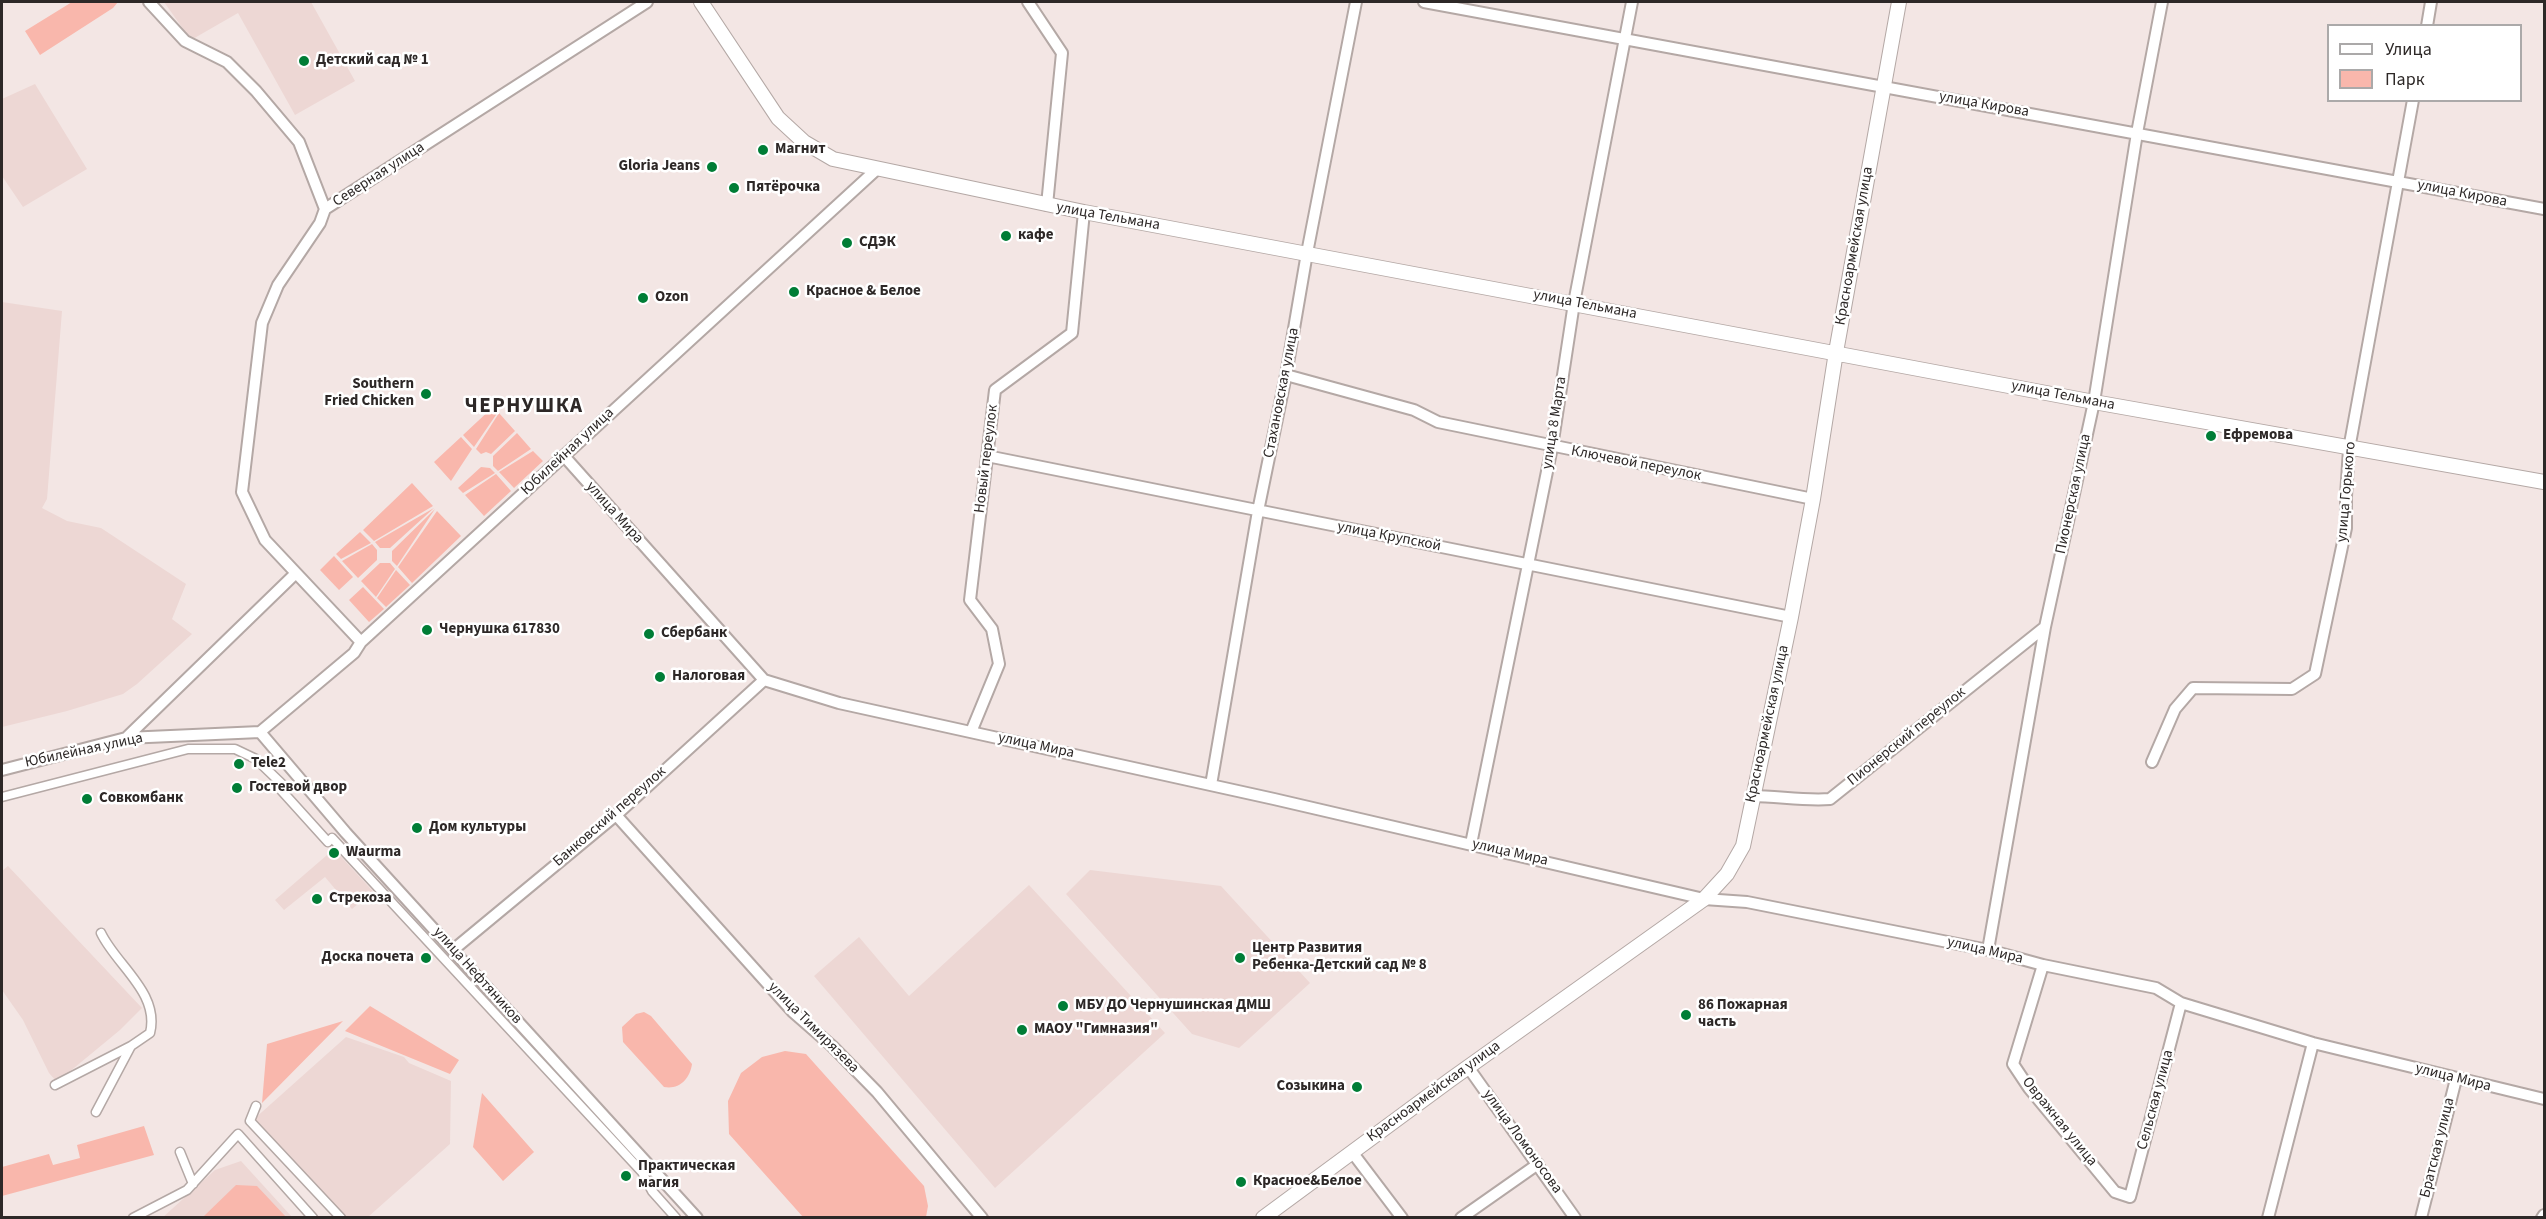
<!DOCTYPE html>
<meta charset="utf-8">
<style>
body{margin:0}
#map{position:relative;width:2546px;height:1219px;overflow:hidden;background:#f3e6e4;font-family:"Source Sans 3",sans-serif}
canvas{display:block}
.frame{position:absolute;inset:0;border:3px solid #2d2827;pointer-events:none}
.legend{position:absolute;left:2327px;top:24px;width:195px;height:78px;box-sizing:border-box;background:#fff;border:2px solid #aba9a9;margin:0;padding:8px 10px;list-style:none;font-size:18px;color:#2d2827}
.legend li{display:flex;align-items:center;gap:12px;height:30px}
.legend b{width:30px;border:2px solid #aba9a9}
</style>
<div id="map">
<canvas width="2546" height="1219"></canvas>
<div class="frame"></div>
<ul class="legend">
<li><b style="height:8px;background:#fff"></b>Улица</li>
<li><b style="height:16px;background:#f9b7ac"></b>Парк</li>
</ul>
</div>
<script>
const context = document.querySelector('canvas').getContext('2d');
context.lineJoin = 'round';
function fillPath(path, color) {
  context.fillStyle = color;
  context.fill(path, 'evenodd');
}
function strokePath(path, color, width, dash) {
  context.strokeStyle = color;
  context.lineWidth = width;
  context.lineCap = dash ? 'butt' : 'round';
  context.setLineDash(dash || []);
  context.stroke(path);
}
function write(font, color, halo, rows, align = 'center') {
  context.font = font + ' "Source Sans 3",sans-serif';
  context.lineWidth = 5;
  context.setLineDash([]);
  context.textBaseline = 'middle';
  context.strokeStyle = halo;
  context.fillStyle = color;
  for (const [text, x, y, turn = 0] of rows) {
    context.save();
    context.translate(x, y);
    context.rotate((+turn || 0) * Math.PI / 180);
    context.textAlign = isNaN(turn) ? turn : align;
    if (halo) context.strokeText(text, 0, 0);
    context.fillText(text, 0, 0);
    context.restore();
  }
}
fillPath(new Path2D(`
 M164 2H311L355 81 295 115 238 13 191 40Z
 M35 84 87 169 23 207 2 176V99Z
 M2 302 62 311 47 499 42 508 67 521 101 528 186 584 172 619 192 634 137 684 123 694 67 711 2 727Z
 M334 849 381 900 372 905 365 898 352 909 325 877 284 910 275 900Z
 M8 866 142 1008 120 1030 57 1082 49 1073 23 1020 2 990V871Z
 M1090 870 1221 886 1310 983 1239 1048 1192 1034 1066 894Z
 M1029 885 1165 1033 995 1188 814 976 859 937 909 996Z
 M346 1037 404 1057 409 1063 451 1081 450 1144 368 1217H344L253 1120Z
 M241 1161 292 1217 162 1218 215 1170Z`), '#edd7d4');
fillPath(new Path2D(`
 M72 2H118L113 8 40 55 25 31Z
 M493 407 498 412 474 447 463 435Z
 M499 413 515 431 491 454 486 452 481 454 476 449Z
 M517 433 531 449 498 471 493 466V456Z
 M461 437 472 449 451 481 434 462Z
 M533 451 543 461 514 488 499 472Z
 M481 467 490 468 495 473 463 493 458 488Z
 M496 474 511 491 484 516 465 495Z
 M412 483 433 506 374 541 363 530Z
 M434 508 390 548H380L375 542Z
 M435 509 397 566 392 561V551Z
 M437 511 461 536 412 583 398 567Z
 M360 532 371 543 341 559 336 554Z
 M372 544 377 550V560L358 578 342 561Z
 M334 556 353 577 339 590 320 570Z
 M380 563H390L395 569 376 597 361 581Z
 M396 570 410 585 386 607 377 598Z
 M363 587 384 609 369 622 349 600Z
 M370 1006 459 1060 450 1074 345 1031Z
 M644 1012 651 1016 692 1064C690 1079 679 1090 664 1087L623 1042 622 1027 636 1014Z
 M343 1021 262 1103 267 1044Z
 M785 1051 806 1054 924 1186 928 1206 926 1217H803L729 1134 728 1101 741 1073 762 1057Z
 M482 1093 534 1152 503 1181 473 1147Z
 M144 1126 154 1155 2 1196V1167L49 1154 53 1165 80 1158 77 1145Z
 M236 1185 257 1186 286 1217H203Z`), '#f9b7ac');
const pedestrian = new Path2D(`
 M2 797 188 749H235L256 759 283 785 281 790 328 842 332 838 642 1172 652 1191 676 1218
 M55 1085 131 1046
 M256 1106 250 1121 341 1218
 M96 1112 131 1046 150 1033C160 993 116 965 101 933
 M180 1152 193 1184
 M133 1218 187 1190 238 1134 313 1218`);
const minor = new Path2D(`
 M149 2 185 41 227 62 256 91 299 142 325 209
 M1028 2 1062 53 1047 205
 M1424 2 2544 209
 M2427 26 2431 2
 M1286 375 1414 410 1438 422 1813 499
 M564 456 764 680 839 703 1274 799 1704 899 1747 902 1988 950 2043 965 2156 988 2181 1003 2313 1043 2544 1099
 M987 456 1791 617
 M361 642 265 540 242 492 262 323 278 285 320 223 325 209 647 2
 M260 732 354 653 361 642 877 169
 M260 732 346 833 697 1218
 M971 732 999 664 992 629 970 600 995 390 1072 333 1084 212
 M126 738 295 574
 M2152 762 2175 709 2193 688 2292 689 2315 674 2346 528V496L2349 449 2413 100
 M2 770 126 738 260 732
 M1211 785 1258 511 1286 375 1307 253 1356 2
 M1752 796C1778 796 1803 801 1830 799L2045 627
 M616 815 793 1012 832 1046 877 1092 982 1218
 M1471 844 1552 447 1574 303 1632 2
 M453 950 616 815 764 680
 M1988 950 2045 627 2094 402 2137 133 2162 2
 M2043 965 2013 1064 2029 1088 2115 1192 2130 1197 2181 1003
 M1468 1067 1575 1218
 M1352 1152 1402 1218
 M1461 1218 1538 1164
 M2268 1218 2313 1043
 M2421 1218 2456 1079
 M2542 1218 2544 1215`);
const tertiary = new Path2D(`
 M701 2 778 118 804 142 833 159 1084 212 2094 402 2544 482
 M1263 1218 1450 1080 1704 899 1727 874 1743 846 1791 617 1813 499 1836 352 1899 2`);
strokePath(pedestrian, '#b4a8a5', 11);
strokePath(minor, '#b4a8a5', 14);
strokePath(tertiary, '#b4a8a5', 16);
strokePath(pedestrian, '#fff', 8);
strokePath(minor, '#fff', 10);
strokePath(tertiary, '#fff', 14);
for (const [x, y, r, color] of [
 [304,61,6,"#007d36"],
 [763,150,6,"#007d36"],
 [712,167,6,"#007d36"],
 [734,188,6,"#007d36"],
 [1006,236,6,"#007d36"],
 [847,243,6,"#007d36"],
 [794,292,6,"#007d36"],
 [643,298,6,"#007d36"],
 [426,394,6,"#007d36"],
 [2211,436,6,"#007d36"],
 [427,630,6,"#007d36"],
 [649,634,6,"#007d36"],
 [660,677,6,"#007d36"],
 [239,764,6,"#007d36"],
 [237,788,6,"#007d36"],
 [87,799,6,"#007d36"],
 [417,828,6,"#007d36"],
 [334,853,6,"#007d36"],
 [317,899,6,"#007d36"],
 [426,958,6,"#007d36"],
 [1240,958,6,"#007d36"],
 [1063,1006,6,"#007d36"],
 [1686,1015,6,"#007d36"],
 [1022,1030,6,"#007d36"],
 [1357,1087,6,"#007d36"],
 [626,1176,6,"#007d36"],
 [1241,1182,6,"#007d36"]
]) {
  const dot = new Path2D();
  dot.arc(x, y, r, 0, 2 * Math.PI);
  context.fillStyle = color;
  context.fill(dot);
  strokePath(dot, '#fff', 2);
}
write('bold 15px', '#2d2827', '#fff', [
 ["Детский сад № 1",316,61],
 ["Магнит",775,150],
 ["Gloria Jeans",700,167,"right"],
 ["Пятёрочка",746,188],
 ["кафе",1018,236],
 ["СДЭК",859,243],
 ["Красное & Белое",806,292],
 ["Ozon",655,298],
 ["Southern",414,385,"right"],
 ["Fried Chicken",414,402,"right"],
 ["Ефремова",2223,436],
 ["Чернушка 617830",439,630],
 ["Сбербанк",661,634],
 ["Налоговая",672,677],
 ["Tele2",251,764],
 ["Гостевой двор",249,788],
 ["Совкомбанк",99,799],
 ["Дом культуры",429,828],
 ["Waurma",346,853],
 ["Стрекоза",329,899],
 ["Центр Развития",1252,949],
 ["Ребенка-Детский сад № 8",1252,966],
 ["Доска почета",414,958,"right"],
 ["МБУ ДО Чернушинская ДМШ",1075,1006],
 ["86 Пожарная",1698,1006],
 ["часть",1698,1023],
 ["МАОУ \"Гимназия\"",1034,1030],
 ["Созыкина",1345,1087,"right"],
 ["Практическая",638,1167],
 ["магия",638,1184],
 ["Красное&Белое",1253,1182]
], 'left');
write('15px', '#2d2827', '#fff', [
 ["улица Кирова",1984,105,10],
 ["Северная улица",379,175,-33],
 ["улица Кирова",2462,194,11],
 ["улица Тельмана",1108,217,10],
 ["Красноармейская улица",1855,246,-80],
 ["улица Тельмана",1585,305,11],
 ["Стахановская улица",1282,393,-79],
 ["улица Тельмана",2063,396,11],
 ["улица 8 Марта",1555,423,-81],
 ["Юбилейная улица",568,452,-43],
 ["Новый переулок",987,459,-83],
 ["Ключевой переулок",1636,464,11],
 ["улица Горького",2347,492,-85],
 ["Пионерская улица",2074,494,-78],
 ["улица Мира",614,513,48],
 ["улица Крупской",1389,537,11],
 ["Красноармейская улица",1768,724,-78],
 ["Пионерский переулок",1907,737,-39],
 ["улица Мира",1036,746,12],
 ["Юбилейная улица",84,751,-12],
 ["Банковский переулок",610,817,-41],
 ["улица Мира",1510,853,13],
 ["улица Мира",1985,951,13],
 ["улица Нефтяников",477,976,48],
 ["улица Тимирязева",813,1028,45],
 ["улица Мира",2453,1078,14],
 ["Красноармейская улица",1434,1092,-36],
 ["Сельская улица",2156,1100,-75],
 ["Овражная улица",2059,1122,51],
 ["улица Ломоносова",1522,1142,54],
 ["Братская улица",2438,1148,-76]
]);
context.letterSpacing = '1.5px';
write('bold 21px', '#2d2827', '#fff', [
 ["ЧЕРНУШКА",524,407]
]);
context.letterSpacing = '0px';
</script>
